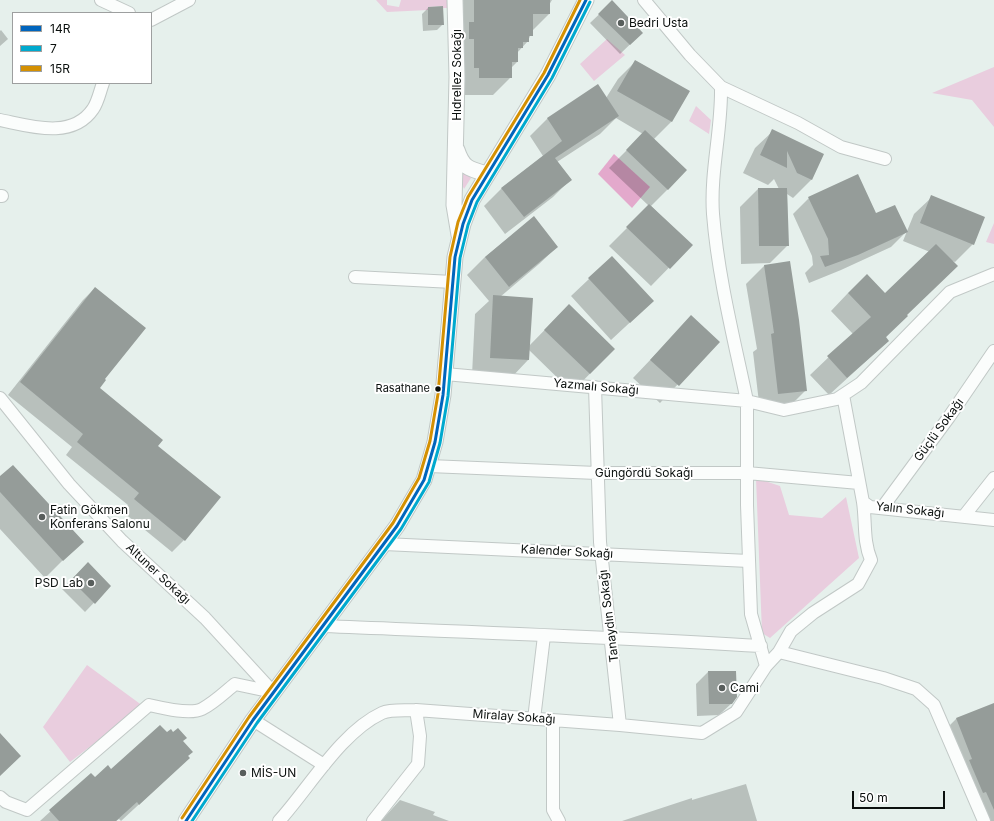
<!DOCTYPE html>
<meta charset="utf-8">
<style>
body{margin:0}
#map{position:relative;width:994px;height:821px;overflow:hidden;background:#e6f0ec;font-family:Inter,sans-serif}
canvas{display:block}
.legend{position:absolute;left:12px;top:12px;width:140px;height:72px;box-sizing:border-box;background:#fff;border:1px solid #9d9f9f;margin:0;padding:5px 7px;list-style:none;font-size:12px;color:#0b100e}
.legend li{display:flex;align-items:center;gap:8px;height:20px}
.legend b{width:20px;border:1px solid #9d9f9f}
.scale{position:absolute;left:852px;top:791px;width:93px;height:18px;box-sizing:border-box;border:2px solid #0b100e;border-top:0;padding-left:5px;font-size:12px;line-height:14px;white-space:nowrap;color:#0b100e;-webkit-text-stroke:3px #fff;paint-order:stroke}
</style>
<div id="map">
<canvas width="994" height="821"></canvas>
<ul class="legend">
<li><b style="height:5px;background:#0065bd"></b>14R</li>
<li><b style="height:5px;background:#00a9ce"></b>7</li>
<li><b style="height:5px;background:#d49002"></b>15R</li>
</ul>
<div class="scale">50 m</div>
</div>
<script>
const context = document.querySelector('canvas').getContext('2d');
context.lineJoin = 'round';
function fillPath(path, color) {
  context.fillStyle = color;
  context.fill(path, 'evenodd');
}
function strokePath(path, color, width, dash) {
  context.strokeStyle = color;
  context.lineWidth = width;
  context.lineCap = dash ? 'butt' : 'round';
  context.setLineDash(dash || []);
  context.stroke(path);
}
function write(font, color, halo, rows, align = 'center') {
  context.font = font + ' Inter,sans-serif';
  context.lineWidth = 4;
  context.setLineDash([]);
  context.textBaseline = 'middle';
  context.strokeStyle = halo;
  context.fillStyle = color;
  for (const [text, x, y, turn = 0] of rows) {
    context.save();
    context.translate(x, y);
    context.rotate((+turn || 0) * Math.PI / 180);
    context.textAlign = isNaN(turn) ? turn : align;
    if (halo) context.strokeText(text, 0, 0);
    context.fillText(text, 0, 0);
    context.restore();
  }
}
fillPath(new Path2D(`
 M376 0H387V5L399 7 401 0H448L449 8H443V6L428 7V10L387 12Z
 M607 39 625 55 594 81 580 64Z
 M994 67V127L972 100 932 93Z
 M696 106 711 120 709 134 689 121Z
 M462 169 471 178 464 189 461 182Z
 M994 223V244L986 242Z
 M756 478 780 486 789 515 822 518 846 497 859 558 770 638 762 633Z
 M87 665 143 706 70 762 43 727Z`), '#e9cdde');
fillPath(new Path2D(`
 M614 154 650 187 632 208 598 174Z`), '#e3a9cc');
fillPath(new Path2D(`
 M456 0H552L549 5V14L532 31 528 41 517 53V62L511 68V77L493 95H461Z
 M612 2 642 33 620 54 590 23Z
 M428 8 443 24 437 30 423 31 422 14Z
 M1 30 8 39 0 46V31Z
 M636 61 689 92 671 122 654 139 668 189 651 206 691 245 651 286 609 246 649 206 609 168 643 134 616 118 600 134 557 162 571 179 553 197 505 234 484 206 502 188 543 156 530 136 548 118 606 98 618 79Z
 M773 131 823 155 811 180 793 198 787 194 788 245 770 263 741 264 740 207 758 189H779L774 179 768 185 743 173 755 148Z
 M932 197 973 244 955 262 950 260 906 315 885 338 888 341 829 395 810 375 853 334 831 311 848 293 885 294 930 252 903 241 914 214Z
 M809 198 876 215 907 231 891 247 841 270 809 283 805 273 813 265 812 256 793 214Z
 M533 218 557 247 539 264 500 297 529 346 569 305 614 349 572 392 529 350 528 360 511 378 472 375 475 314 489 301 467 275 485 257Z
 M789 262 806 390 788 408 760 411 753 352 757 349 746 284 764 266Z
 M589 279 653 301 611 340 571 296Z
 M95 288 103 379 99 388 157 446 184 540 172 552 123 512 128 505 66 455 72 447 8 395 83 300Z
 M691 317 718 342 660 403 633 378Z
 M0 478 64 559 45 578 0 529Z
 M88 563 110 586 85 612 62 589Z
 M708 672 732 703 719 715 697 716 696 684Z
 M994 704V821H986L947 728 956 719Z
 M167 734 182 741 189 758 121 821 119 819 116 821H40L91 774 95 779 111 771Z
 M746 784 757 821H622L692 798V800Z
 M400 800 435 812 433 815 449 821H381Z`), '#0003');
fillPath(new Path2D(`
 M474 0H550V14H533V36H529V42H523V48H518V62H512V78H479V68H474V39H469V22H474Z
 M612 0 643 33 630 45 598 14Z
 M443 6 444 25H428V7Z
 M635 60 690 91 672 122 617 91Z
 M598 84 619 116 555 158 572 180 524 217 501 188 562 141 547 118Z
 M772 129 824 154 812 180 797 173 787 151V168L760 155Z
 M645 130 687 170 668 190 626 150Z
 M858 174 876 213 895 205 908 232 858 255 825 267 820 256 829 255 828 239 808 197Z
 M758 188H787L789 246H759Z
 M931 195 985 217 974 245 920 223Z
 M649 204 693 245 670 269 626 227Z
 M534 216 558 247 509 287 485 257Z
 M936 244 958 266 907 315 908 316 886 337 889 341 847 378 827 356 871 317 848 293 867 274 885 293Z
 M612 256 654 301 630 323 588 278Z
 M790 261 799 320 807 391 778 394 771 334 774 333 764 265Z
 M95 287 146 328 105 379 106 380 100 388 163 440 158 446 221 497 185 541 134 499 139 493 77 442 83 434 20 382Z
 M493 295 533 298 529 360 490 358Z
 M569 304 615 349 590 374 544 330Z
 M691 315 720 342 679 386 650 360Z
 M13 465 84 542 63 561 0 492V476Z
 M88 562 111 586 95 604 71 580Z
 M708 671H736L737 697 732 704H709Z
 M994 703V810L986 792 983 793 969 760 972 759 956 718Z
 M160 725 167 732 171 729 173 732 178 728 187 738 183 741 193 752 188 756 190 758 139 805 137 802 116 821H59L49 810 91 773 95 777 108 765 111 769Z
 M0 733 21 756 0 776Z`), '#959c99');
const minor = new Path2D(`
 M101 0 129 13
 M644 0 690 55 721 87 798 123 841 147 885 159
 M151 20 189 0
 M0 120C30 126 72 140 93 109 98 102 100 91 103 83
 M0 196H2
 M355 277 453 282
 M445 374 747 401C734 339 718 277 713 214 710 172 722 129 721 87
 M595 387 600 542 620 725
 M843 395 863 502 870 507 994 520
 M0 398 69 484 122 541 205 618 273 692
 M429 466 597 473H747L859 483
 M863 502C866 522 863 541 871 560L858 584 813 613 791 631 779 652 766 666 751 614 747 505V401L784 410 837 399 861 383 950 292 994 274
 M882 508 949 417 994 351
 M964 516 994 478
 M384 544 749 561
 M324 626C470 632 615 637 761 646
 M779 652 883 678 916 689 934 705 984 821
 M534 719 544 636
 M253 720 324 765
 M553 720V810L559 821
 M0 797 6 802 27 810 149 705C162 708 190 715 202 709 214 703 225 692 235 684L273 692
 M279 821C309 788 341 732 382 713 391 709 406 711 416 710L620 725 702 733 736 712 766 666
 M373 821 418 764 420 736 416 710`);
const tertiary = new Path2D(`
 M455 0 457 77 454 205 459 235
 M457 150C463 168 469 169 487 174
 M186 821 253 720 397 526 424 480 435 442 443 395 455 257 463 224 472 200 548 75 586 0`);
strokePath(minor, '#c1c8c6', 14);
strokePath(tertiary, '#c1c8c6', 17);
strokePath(minor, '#fbfdfc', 12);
strokePath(tertiary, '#fbfdfc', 15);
strokePath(new Path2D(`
 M186 821 253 720 397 526 424 480 435 442 443 395 455 257 463 224 472 200 548 75 586 0`), '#0065bd', 3);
strokePath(new Path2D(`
 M192 821 257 723 401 529 429 482 440 443 448 396 460 258 468 225 477 202 552 78 590 2`), '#00a9ce', 3);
strokePath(new Path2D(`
 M182 818 249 717 393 523 419 478 430 441 438 394 450 257 458 222 468 197 544 73 580 0`), '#d49002', 3);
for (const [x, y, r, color] of [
 [621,23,4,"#585e5c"],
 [438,389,3.5,"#0b100e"],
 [42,517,4,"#585e5c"],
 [91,583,4,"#585e5c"],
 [722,688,4,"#585e5c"],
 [243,773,4,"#585e5c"]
]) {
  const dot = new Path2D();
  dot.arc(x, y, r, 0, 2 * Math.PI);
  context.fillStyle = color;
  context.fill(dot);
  strokePath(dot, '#fff', 1.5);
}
write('11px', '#0b100e', '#fff', [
 ["Rasathane",430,389]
], 'right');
write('12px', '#0b100e', '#fff', [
 ["Bedri Usta",629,23],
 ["Fatin Gökmen",50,510],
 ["Konferans Salonu",50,524],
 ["PSD Lab",83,583,"right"],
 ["Cami",730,688],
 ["MİS-UN",251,773]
], 'left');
write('12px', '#0b100e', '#fff', [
 ["Hıdrellez Sokağı",457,75,-90],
 ["Yazmalı Sokağı",596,387,5],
 ["Güçlü Sokağı",939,430,-54],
 ["Güngördü Sokağı",644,473],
 ["Yalın Sokağı",910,510,6],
 ["Kalender Sokağı",567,552,3],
 ["Altuner Sokağı",158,574,43],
 ["Tanaydın Sokağı",609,616,-97],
 ["Miralay Sokağı",514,717,4]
]);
</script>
